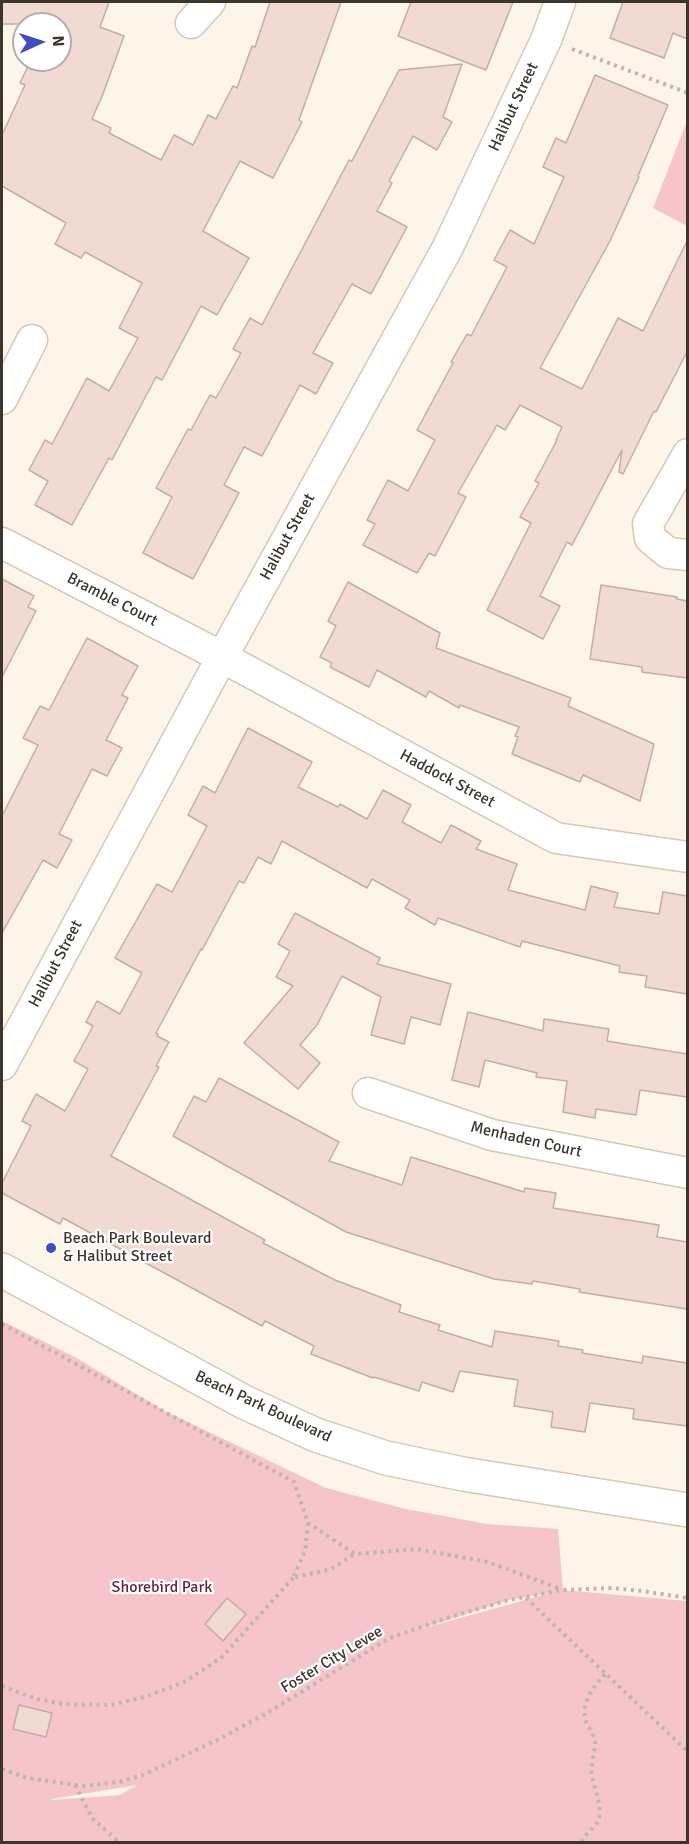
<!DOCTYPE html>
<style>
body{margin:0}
#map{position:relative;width:689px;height:1844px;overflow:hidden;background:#fef5ea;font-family:Signika,sans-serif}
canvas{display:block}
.frame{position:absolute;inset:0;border:3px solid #3b352e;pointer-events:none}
.north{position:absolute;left:12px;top:12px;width:60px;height:60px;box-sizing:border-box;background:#fff;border:2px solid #b1aeab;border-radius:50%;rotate:87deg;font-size:16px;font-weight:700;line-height:24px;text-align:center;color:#3b352e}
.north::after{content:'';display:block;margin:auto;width:21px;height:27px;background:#3e4dc1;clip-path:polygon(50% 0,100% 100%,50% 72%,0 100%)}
</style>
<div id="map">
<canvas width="689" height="1844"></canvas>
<div class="frame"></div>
<div class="north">N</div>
</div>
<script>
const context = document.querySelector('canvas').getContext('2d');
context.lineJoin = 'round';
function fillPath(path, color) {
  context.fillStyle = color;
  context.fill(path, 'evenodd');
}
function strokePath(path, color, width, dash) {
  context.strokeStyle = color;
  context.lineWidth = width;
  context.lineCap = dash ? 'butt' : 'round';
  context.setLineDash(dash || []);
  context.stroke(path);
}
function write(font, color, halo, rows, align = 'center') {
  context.font = font + ' Signika,sans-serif';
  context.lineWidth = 4.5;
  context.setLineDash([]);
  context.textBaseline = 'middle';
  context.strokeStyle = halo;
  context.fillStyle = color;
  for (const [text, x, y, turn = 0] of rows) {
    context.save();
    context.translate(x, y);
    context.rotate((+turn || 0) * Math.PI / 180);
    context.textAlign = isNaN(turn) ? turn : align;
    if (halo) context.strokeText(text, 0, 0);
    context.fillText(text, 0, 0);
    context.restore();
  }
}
fillPath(new Path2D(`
 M687 121V226L653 208Z
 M2 1321 75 1357 163 1410 326 1488 406 1509 487 1524 558 1529 563 1590 687 1601V1842H2ZM550 1593 417 1630 509 1600ZM137 1785 120 1795 51 1800 52 1799Z`), '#f6c5cc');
const building = new Path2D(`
 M2 2H109L100 27 124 36 103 94 92 119 111 128 109 133 161 160 174 135 193 145 208 115 216 119 233 86 237 88 252 46 255 47 270 2H341L299 120 302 122 273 178 240 161 203 231 249 258 217 315 201 306 162 380 156 377 112 460 109 458 72 525 35 505 48 481 29 470 45 440 52 444 87 378 109 391 138 338 119 328 142 283 85 252 81 258 55 244 66 223 2 186V135L25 85 20 83 31 60H60V24H2Z
 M411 2H513L486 70 398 36Z
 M623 2H687V39L673 33 664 58 610 38Z
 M462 64 443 117 452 122 437 150 413 136 389 181 392 183 377 211 407 227 371 294 352 284 313 353 333 363 316 394 300 385 262 456 244 447 224 485 239 493 193 579 143 553 172 497 156 488 188 429 191 430 210 395 216 398 241 353 233 349 250 318 262 325 349 160 352 161 399 70Z
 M595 75 668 105 638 176 639 177 610 241 540 368 582 389 618 318 643 331 687 241V352L656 412 654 411 623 474 619 472 622 450 572 545 567 542 540 596 560 606 543 639 487 610 531 523 520 517 539 483 535 481 557 440H556L562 427 520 405 505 430 497 425 458 493 466 497 435 556 429 553 417 573 363 545 375 524 367 520 388 480 408 491 435 440 417 430 453 363 451 362 467 334 471 336 507 267 494 260 510 230 534 244 564 177 543 167 556 138 566 143Z
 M2 579 34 596 28 607 36 611 2 677Z
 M348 582 440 633 436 648 571 698 568 706 654 744 640 801 583 775 580 782 512 754 518 737 515 736 519 727 460 705 459 708 429 691 426 697 377 670 369 687 330 667 332 663 320 657 336 626 328 621Z
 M601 585 677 597V599L687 601V678L642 672V667L590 659Z
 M87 638 138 666 122 695 128 698 106 740 122 748 107 776 92 769 59 834 72 840 57 868 43 860 2 933V816L38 745 23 738 40 706 49 710Z
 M248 728 312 762 298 787 338 807 340 804 367 819 383 790 411 805 402 822 441 843 451 825 481 841 476 849 517 864 508 890 585 910 591 886 618 893 614 907 659 914 663 892 687 896V994L645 987 647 976 619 972 620 966 522 941 520 947 438 918 435 925 405 908 410 900 372 879 367 888 282 841 271 864 258 857 244 883 239 881 202 950 201 949 156 1033 158 1034 157 1036 169 1042 156 1066 159 1067 111 1156 265 1240 263 1243 335 1280 401 1305 399 1312 440 1325 438 1330 492 1347 495 1331 559 1341 558 1346 583 1350 582 1353 642 1363 643 1356 687 1363V1426L633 1419 634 1409 590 1403 585 1432 551 1427 553 1412 514 1406 518 1380 460 1371 453 1392 422 1382 419 1391 374 1377 373 1378 311 1354 314 1346 265 1321 262 1326 63 1218 60 1224 2 1193V1183L31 1126 22 1121 36 1094 65 1111 88 1069 74 1061 93 1026 86 1022 97 1001 120 1014 142 973 115 958 157 884 172 892 207 826 188 815 203 786 215 793Z
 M295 913 380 958 377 964 451 984 440 1025 411 1017 404 1044 371 1035 381 997 342 976 317 1025 300 1045 320 1063 298 1089 244 1043 293 986 276 977 290 951 278 944Z
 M468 1012 543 1031 544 1019 609 1029 607 1041 687 1054V1097L640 1090 636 1115 596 1109 595 1118 563 1112 567 1081 536 1077 537 1073 485 1060 479 1087 452 1080Z
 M219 1078 339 1142 329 1161 402 1185 411 1157 524 1192 525 1188 556 1193 553 1208 659 1225 657 1237 687 1242V1309L579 1292 580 1289 533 1281 532 1284 494 1279 346 1232 173 1136 194 1096 206 1102Z
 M227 1598 246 1614 223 1641 205 1624Z
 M19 1705 52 1713 46 1737 13 1729Z`);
fillPath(building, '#f1dad1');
strokePath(building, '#c3ada5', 1.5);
const street = new Path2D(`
 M191 23 210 2
 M2 399 32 340
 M688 454 648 524 650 538 668 553 688 555
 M2 543 222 657 556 838 688 857
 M2 1065 222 657 448 247 546 40 560 2
 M368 1093 492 1135 688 1173`);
const secondary = new Path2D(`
 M2 1270 244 1402 316 1435 386 1458 463 1474 688 1510`);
strokePath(street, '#d6c7b6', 33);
strokePath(secondary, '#d6c7b6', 36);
strokePath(new Path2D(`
 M572 49 688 93
 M2 1324 294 1482 308 1523 355 1554 417 1549 488 1562 561 1589
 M308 1523 305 1551 293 1578 331 1569 355 1554
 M526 1598 688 1752
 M2 1686 37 1699 63 1704 111 1705 148 1696 184 1682 221 1658 293 1578
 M2 1769 27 1778 83 1786 119 1782 143 1775 219 1739 265 1714 390 1638 450 1617 509 1600 562 1590 612 1588 642 1591 688 1598
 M75 1785 92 1818 119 1842
 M582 1842C586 1830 600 1827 600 1812 599 1799 594 1787 592 1775 590 1765 595 1753 595 1743 595 1736 589 1728 586 1722 580 1702 594 1686 606 1673`), '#beb6ad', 4, [3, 4.5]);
strokePath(street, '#fff', 30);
strokePath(secondary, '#fff', 33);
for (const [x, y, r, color] of [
 [51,1248,6,"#3e4dc1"]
]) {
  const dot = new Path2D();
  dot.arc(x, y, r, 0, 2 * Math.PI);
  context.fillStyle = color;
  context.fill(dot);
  strokePath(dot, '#fff', 2);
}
write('16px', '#3b352e', '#fff', [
 ["Halibut Street",514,107,-65],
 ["Halibut Street",288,537,-61],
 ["Bramble Court",112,600,27],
 ["Haddock Street",447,779,28],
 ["Halibut Street",56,964,-62],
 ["Menhaden Court",526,1140,13],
 ["Beach Park Boulevard",263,1407,25],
 ["Foster City Levee",332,1660,-31]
]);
write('16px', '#3b352e', '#fff', [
 ["Beach Park Boulevard",63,1239],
 ["& Halibut Street",63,1257]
], 'left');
write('16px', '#652534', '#fff', [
 ["Shorebird Park",162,1588]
]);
</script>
